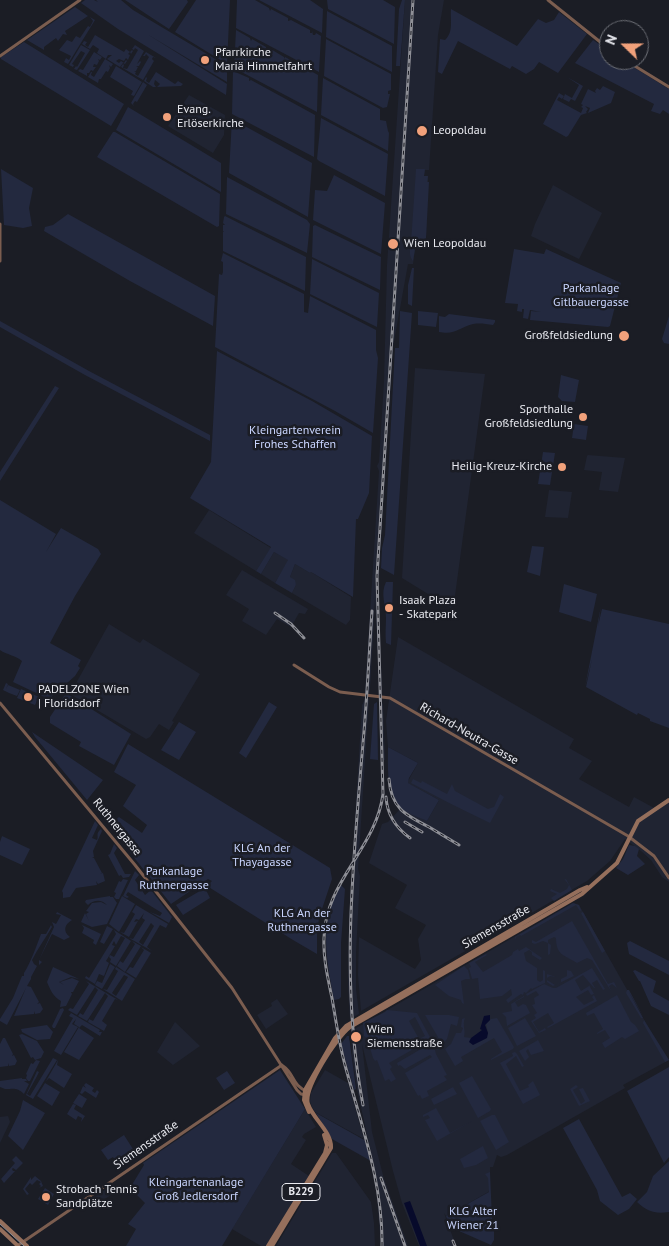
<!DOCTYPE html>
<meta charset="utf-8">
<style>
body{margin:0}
#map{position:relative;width:669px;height:1246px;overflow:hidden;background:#1b1d25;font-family:"PT Sans",sans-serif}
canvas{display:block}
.north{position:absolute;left:599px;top:20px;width:50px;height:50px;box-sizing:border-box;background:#1b1d25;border:1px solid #6d6f76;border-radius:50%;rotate:292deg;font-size:14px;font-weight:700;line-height:20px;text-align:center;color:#e9eaf0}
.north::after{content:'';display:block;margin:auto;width:18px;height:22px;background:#f1a17b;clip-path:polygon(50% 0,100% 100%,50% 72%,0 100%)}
</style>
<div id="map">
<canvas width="669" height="1246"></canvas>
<div class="north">N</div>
</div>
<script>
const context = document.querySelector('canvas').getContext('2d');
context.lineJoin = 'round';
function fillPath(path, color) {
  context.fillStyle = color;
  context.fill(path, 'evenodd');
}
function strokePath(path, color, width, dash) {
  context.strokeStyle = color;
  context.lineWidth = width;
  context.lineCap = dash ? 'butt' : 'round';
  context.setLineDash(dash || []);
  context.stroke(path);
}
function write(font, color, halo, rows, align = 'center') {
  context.font = font + ' "PT Sans",sans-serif';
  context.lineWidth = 5;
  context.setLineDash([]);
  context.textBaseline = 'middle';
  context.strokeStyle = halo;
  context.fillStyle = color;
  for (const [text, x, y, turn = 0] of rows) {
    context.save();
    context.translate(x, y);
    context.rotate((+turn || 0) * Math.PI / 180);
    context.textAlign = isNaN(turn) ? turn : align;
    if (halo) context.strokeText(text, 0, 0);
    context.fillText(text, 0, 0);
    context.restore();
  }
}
fillPath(new Path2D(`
 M405 0H444L438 35 429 170H425L424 176H428V182L426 238 415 249 413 264H408L393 347 378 583 382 688V690H380L375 600 370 689 369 693 365 692 379 471 377 466 379 462 384 381 387 265Z
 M189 95 225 115 224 135 213 153 168 126Z
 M553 185 602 213 579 259 531 236 535 224Z
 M415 368 485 374 454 603 451 608 402 578Z
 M588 455 625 458 618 492 599 490 602 472 584 470 587 456Z
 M549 490 572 492 568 518 545 517Z
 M209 510 271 548 256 571 194 533Z
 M274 552 289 560 275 583 261 574Z
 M295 564 310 573 311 572 351 597 350 620 346 625 292 593 296 585 290 577Z
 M242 570 308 609 305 614 299 613 291 627 277 619 266 635 242 621 249 609 226 595Z
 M109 624 140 643 143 639 200 674 172 721 174 722 169 730 159 724 150 737 146 739 70 694Z
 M398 637 574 739 569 748 592 761 579 779 629 807 634 797 656 809 669 801V882L662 877 651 860 641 851 625 839 610 861 587 881 361 1011 358 975 359 937 415 969 421 960 418 939 426 925 395 908 407 885 369 863 382 824 388 822 401 808 427 821 439 800 407 783 418 763 388 747 386 721Z
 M365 699H369L358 869 360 876 356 953V989L359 1014 350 1019 348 986 349 922 362 705Z
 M380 703H382L383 704 385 760H382V757Z
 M573 903 579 905 659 1046 669 1060 623 1085 625 1088 618 1092 507 1155 501 1157 497 1155 493 1167H490V1191L446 1216 444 1213 456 1246H419L402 1203 393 1171 362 1044 372 1132 384 1179 408 1246H381L377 1198 379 1197 378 1185 357 1089 352 1054 351 1031Z
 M277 999 288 1014 266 1029 257 1015 272 1006 271 1003Z
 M175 1022 200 1046 173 1065 157 1052Z
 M325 1070 348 1083 364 1139 315 1112 312 1107 310 1101 311 1093Z
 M305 1109 316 1127 304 1134 302 1137 306 1140 291 1164 309 1176 266 1246H261L232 1229Z
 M8 1116 10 1122 0 1143V1117Z
 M332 1153H336L371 1202 374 1223 375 1246H276Z
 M108 1188 112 1194 95 1206 91 1201 95 1199 94 1197Z`), '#202432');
fillPath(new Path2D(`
 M85 0H94L98 2 96 0H121L133 10 227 66V82L147 34 227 84 226 95 118 29 81 3Z
 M125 0H187L188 2 169 29Z
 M196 0H230L227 64 175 32Z
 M237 0H255L269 8 270 11 271 9 288 18V21L291 20 310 30V33H312V31L313 35H315L316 33 321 36 319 72 236 28Z
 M259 0H310L323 9 322 33Z
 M327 0H383L395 7 394 44 328 9Z
 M402 0H405L400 66H396L399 9Z
 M75 7 88 16 65 31 67 35 63 34 58 41 56 38 44 47V50L27 40Z
 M451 9 517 46 538 19 546 23 554 20 559 12 587 34 558 73 539 62 534 69 526 74 512 66 510 69 458 41 442 74 438 72 440 39 445 40C454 32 450 20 451 9Z
 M327 11 392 46V72L326 37Z
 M90 17 95 20 68 64 64 62 66 58 69 60 71 56 59 50 67 40 72 42 76 36 80 38 88 26 90 27 93 21Z
 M236 30 250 38 251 41 252 39 266 47V50H268L269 48 284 57V59L285 57 318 75 317 112 234 68Z
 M95 35 124 52 126 49 130 52 132 50 133 51 131 54 130 52 128 54 130 55 128 60 126 58 124 61 119 59 116 61 119 63 121 61 124 63 126 60 127 61 125 64 123 63 120 67 107 59 112 55H108L106 59 97 53 99 49 93 45 90 49 82 44 84 41 87 42 85 45 88 47Z
 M326 39 391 74V90L388 91V94H390L387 107 383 108 324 76Z
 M593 40 609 51V60H622L669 89V114L663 110 660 114 651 111 654 104 575 63Z
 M24 42 124 104 111 126 1 59V57Z
 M81 45 90 50 77 70 74 69 76 66 77 67 85 53 81 51 72 64 74 65 73 67 69 65Z
 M135 45 144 51 137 64 140 61 141 62 139 66H136L138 67 136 71H134L136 72 135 74 138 76 149 57 146 54 145 56H143L146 52 156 58 153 57 152 59 154 61 143 80 121 67 123 64 124 65 123 68 127 69 138 50 135 48 134 50 132 49Z
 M94 52 102 57 100 60 98 59 99 61 97 65 94 64 93 67H96L93 71 91 70 89 73H87V76L78 71 80 69 83 70Z
 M105 59 113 64 111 67 109 65 110 68 108 72 106 71 101 79H99L98 83 88 77 91 72H92L91 75 94 77Z
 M116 66 142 82 134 96 131 95 133 91 110 77Z
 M233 71 249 78V81L251 80 315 115 314 157 232 114Z
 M156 72 175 84 178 81 183 84 181 86 157 87 160 84 155 80 154 84 156 87H153L144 81 146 77 147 78 146 81 149 83Z
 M567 77 583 86 575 101 571 99 569 102 563 99 565 94 572 98 579 85Z
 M323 78 380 109V120L386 121 388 131 389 133 388 151 321 115Z
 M143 82 147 85 137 102 135 101 133 104 134 106 131 103Z
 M603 86 615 92 611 103 588 113 590 108 585 106 588 109 586 112 587 113 581 115 568 136 566 137 543 124 559 93 564 96 562 99 559 97 557 100 581 113 583 108 581 107 583 105 581 104 588 89 596 93 595 91 597 88 600 90Z
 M128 107 221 163V192L116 130Z
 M321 118 388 154 385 196 319 161 317 159Z
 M232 119 312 163 308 217 229 173Z
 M113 132H115L220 194 219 226 217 227 97 157Z
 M1 169 33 188 29 208 32 226 23 228 4 225Z
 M416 169H425L424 176H428L427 182H429L426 238 423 241 420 238 422 242 415 249 413 261C409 257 410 250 410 244L412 245 411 243Z
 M334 175 385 203 381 254 313 220 315 190 327 191Z
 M227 177 307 220 310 224 307 253 226 214Z
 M68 214 215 296 213 326 130 281 44 231 45 227 53 225Z
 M225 216 306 257 305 291 223 251V232H224L223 231V225H225L223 223 224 217Z
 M315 225 381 257 380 290 312 257 313 226Z
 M514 249 544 254 546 249 621 283 610 326 608 327 530 320 531 311 541 312 530 310 528 319 523 318 524 309H522V312L517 311 518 304 505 303Z
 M223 253 304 294V312L308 313 310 296 376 330V350L378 358 373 433 335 411 215 347 219 274 222 275 223 272V262L221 261Z
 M312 259 379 293 377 327 310 294Z
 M412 268H414L412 306 408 304V285Z
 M400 311 412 313 394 575 381 568 382 548 385 535 395 348H399Z
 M418 311 438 313 436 327 418 325Z
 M449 314 495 320V322L493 325C486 324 480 323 473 324 458 328 456 335 439 332V316L445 317Z
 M669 316V344L664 343 662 339Z
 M0 321 89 371 210 435V441L85 375 0 327Z
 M217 351 312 401 372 436 369 493 358 519H356L353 597 311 572 310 573 295 564 290 577 295 580 296 585 292 593 275 583 288 560 274 552 261 574 256 571 271 547 190 498 211 462Z
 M561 375 579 380 575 402 562 401 558 397Z
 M55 386 59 388 0 481V472Z
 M574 424 588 426 586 440 572 438Z
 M543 452 555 453 550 485 538 484Z
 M0 500 56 534 46 552 61 528 98 549 101 554 75 596 50 643 81 660 78 666 80 668 75 676 49 699 13 682 22 661C15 655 7 655 0 650Z
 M532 546 544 547 540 576 527 572Z
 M386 582H393L391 645 386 643C385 634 386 626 386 618 386 605 380 594 386 582Z
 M564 584 597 594 591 622 559 612Z
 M601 606 598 626 602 609 669 624V728L650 721V719L638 713 637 715 586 687 592 659 585 687Z
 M6 683 8 684 6 689 8 685 20 690 17 696 9 693 11 689 9 693 3 690Z
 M21 689 39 697 35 705 17 698Z
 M66 693 131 734 114 765 79 746 81 742 50 723V717Z
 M269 702 277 707 246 758 239 753Z
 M377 702 378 760 370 759 374 704Z
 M179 722 196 732 179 760 161 750Z
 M32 732 103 780 87 800 35 737Z
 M128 744 330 868 332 879 319 918 317 934V954L293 940 207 886 212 881 208 879 171 904 109 826 119 817 142 833 147 825 123 806 136 785 114 772Z
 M388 747 418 763 409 778 408 783 439 800 427 821C418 817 406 813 399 807 386 795 388 763 388 747Z
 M413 779 421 783 422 781 447 794 452 784 455 791 488 809 494 807 500 794 504 797 490 823C463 810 437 797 411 783Z
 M95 821 98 825 92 838 97 840C99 836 95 834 101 829L102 831 93 851 94 857 92 858H94L102 873 100 874 103 873 105 881 98 884 96 881 97 885 76 888 70 897 63 898V893L62 891Z
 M2 836 30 849 22 865 0 855V842Z
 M114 844 117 848 114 853 125 874H131L129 877 123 878 121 875 119 876 108 855 110 854Z
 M629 845 635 846 639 849 637 856 645 864 628 875 616 868 623 859Z
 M135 871 139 875 135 880 145 895 151 890 172 917 169 923 150 912 160 916 162 913 128 892 126 895 129 897 127 898 123 896Z
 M123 879 128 880 119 899H116L114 897 116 893 114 892 119 881 121 882Z
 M566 879 572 890 554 901 551 898 557 894 550 891 551 889 560 893 567 889 569 885 565 880H564Z
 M340 884 345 889 341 943V997L339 999 334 1000C326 956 319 926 340 884Z
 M205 888 210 898 183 915 176 905Z
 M110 896V897H113L117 903 107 924 92 927 81 922 85 913 89 921 86 914 89 912 86 911 92 903 101 902 107 905C102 900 95 899 88 905L85 902 86 900Z
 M122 896 135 904 119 932 109 924Z
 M573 903 579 905 581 910 580 911 576 905 521 936 520 935 516 937V940L515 937Z
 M136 905 168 924 166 928 160 925 147 947 152 951 129 938 133 939 145 920 142 918 144 913 139 920 136 919 134 922 138 921 129 937 120 932 124 933 135 914 132 912ZM151 923 154 926 143 945 139 942Z
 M57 912 72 920C65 924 62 931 70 937L64 940 52 934 39 960 42 962 39 965V960L54 927 52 922 56 924 61 915 56 914Z
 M583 912 605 951 602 953 581 913Z
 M572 921 608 984 614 982 617 988 612 984 609 986 611 991 592 960 587 958 577 963C564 955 556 955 556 938L554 937 548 940V943L551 945 550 954 548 955V943L543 941 535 944 532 943V940L536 942Z
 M51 925 52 927C45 939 38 948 32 960L34 964 37 966 31 977V967V979L27 986 31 987 39 1002 37 1004 40 1003 43 1009 40 1013 35 1014 34 1011V1014L14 1016 26 988 7 1025 0 1021V1019L13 998 22 976H24V973C31 962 36 947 41 934H46Z
 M82 925 101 934 96 945 93 943 94 940 82 933 84 928Z
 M107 926 113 929 104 944 100 942Z
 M114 930 131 941 116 966 110 962 111 959 109 957 110 955 114 957 125 938 121 936 116 945 114 941 112 945 115 946 106 961 109 963 104 976 99 974 95 984 85 978 86 976 89 978 116 934Z
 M132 941 141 946 125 972 117 966 120 961 123 963 135 944Z
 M630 941 669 961V975L629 954 627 943Z
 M141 947 151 953 136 978 126 972 130 967 133 968 144 950Z
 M526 947 542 958 540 960 532 955V952L529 950 524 953 526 961 537 968V980L540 982 543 980V970L545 971V983L532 989 531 988 526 993 524 992 523 995 521 994 508 1003 506 1000 512 995 511 989 502 996 480 999 478 978 472 979 469 968 471 967 469 963 486 954 487 955 475 962 483 972 512 955 513 952 518 949 519 951Z
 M110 964 115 967 102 989 95 985 97 981 102 983Z
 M464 966 468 970 470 979H466L461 981 464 1004 462 1003 461 1000 449 996 435 985Z
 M53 967 79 979 71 977 59 982 64 985 60 982 72 978 79 981 73 992H71L72 994 66 1006 60 1007 61 1001C53 997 50 989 47 982Z
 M116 967 135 979 122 1001 103 989 107 990 118 971 115 969ZM124 975 128 977 116 996 112 993Z
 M547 968V974L556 977 550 976 547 978V980L555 985 561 982V979L567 976V970L571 971 574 976 553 986 547 982Z
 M592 968 605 989 603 990 597 980 592 983 595 988H594L583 975 575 980 581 991 589 986V985L594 994 591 995 588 990 576 997 584 1005 594 1000 592 997 594 995 597 1001 548 1028 547 1027 554 1023 548 1013 533 1022 539 1032 545 1028 546 1030 539 1033 531 1021 536 1018 534 1015 537 1013 532 1005 535 1004 534 998 539 995 536 991 527 996 526 994 544 984 553 988H556Z
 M635 970 656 981 653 992 669 1001V1015L651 1006 640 981H639L633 971Z
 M86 981 118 1000 115 999 102 1021 107 1025 104 1031 88 1022 89 1019 93 1021 108 996 105 993 87 1021 78 1016 80 1013 83 1015 98 990 95 987 77 1015 68 1010 70 1008 73 1009 89 984Z
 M627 990H629L644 1018 629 992 643 1018H641L626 993Z
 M617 995 631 1022 635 1025 639 1031 625 1039 622 1037 605 1048 602 1043 610 1038 605 1030 597 1034V1033L603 1029 594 1013 587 1016 586 1013Z
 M524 996V997L515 1002 518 1007 523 1004 526 1005 530 1013 507 1026 506 1017 502 1013 512 1011 511 1004Z
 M63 1008 64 1010 55 1028H53L52 1026 60 1009Z
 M387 1010 417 1013 431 1039 389 1063 392 1067 390 1069 396 1079 391 1082 389 1079 385 1081 377 1060 375 1061 373 1058 367 1038 364 1036 363 1023 385 1012ZM415 1017 425 1036 419 1039 409 1021Z
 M71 1013 100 1030 99 1032H102L100 1036 82 1025 79 1028 94 1038 79 1060 64 1052 79 1027 74 1024 76 1019 72 1024 78 1027 61 1055 54 1051 73 1018 69 1016Z
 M425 1015H449L459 1017 457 1026 451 1024 447 1039 442 1044Z
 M465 1018C462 1025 466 1030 464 1037L471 1038 470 1041 474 1044 485 1039 488 1033 486 1024 491 1019 497 1018 514 1047 513 1049 491 1060V1059L502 1052 494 1038 461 1057 463 1061 455 1066 445 1049 451 1044 456 1033H461L463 1028 461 1027 462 1019Z
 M525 1018 536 1036 517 1046 508 1028Z
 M644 1020 669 1060 665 1062 643 1023Z
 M47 1025 53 1032 50 1039 37 1040 22 1032 21 1029Z
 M22 1034 37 1041 44 1052 41 1058 35 1060 33 1057 31 1058 19 1035Z
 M347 1036H349L356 1089 354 1090 341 1044Z
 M3 1038H5L13 1054 12 1056 14 1055 17 1061 15 1065 9 1066V1063L8 1066 0 1067V1044Z
 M538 1040 544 1051 531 1055 528 1049 526 1051 529 1057 525 1061 519 1051Z
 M433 1042 436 1054 447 1075 444 1076 447 1080 427 1091 429 1096 422 1099 420 1095 418 1096 405 1073 432 1057 430 1055 405 1069 400 1065 398 1066 397 1063Z
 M515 1052 517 1054 524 1066 522 1067 516 1056 506 1064 520 1091 529 1087 528 1085 533 1081 540 1095 523 1104 500 1063 513 1056 512 1053Z
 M53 1058 57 1060 33 1099 26 1095 37 1071 39 1072 36 1078 35 1077 36 1078 27 1094 30 1096Z
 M36 1060 40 1061 30 1081H28L26 1078 27 1075 26 1074 31 1063 33 1064Z
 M58 1060 57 1065 72 1074 64 1088 49 1078 46 1081Z
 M669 1067V1157L664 1163 627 1091Z
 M280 1070 305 1109 222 1246H126L136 1229 128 1224 145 1203 130 1188 144 1165 143 1163Z
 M227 1071 235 1083 224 1090 216 1078Z
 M472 1076 491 1109 490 1111 478 1118 459 1083Z
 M22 1078V1079H26L27 1081H24L29 1084 24 1094C17 1087 14 1089 5 1089L0 1087V1081Z
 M45 1083 60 1092 52 1106 37 1096Z
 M86 1083 94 1088 92 1091 95 1093 97 1090 99 1092 96 1098 85 1091 82 1094 80 1093 83 1086 86 1088 84 1085Z
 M576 1085 578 1087 573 1090 581 1104 585 1101 579 1089 583 1088 590 1101 579 1106 570 1089Z
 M453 1087 457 1094 434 1105 431 1099Z
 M79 1094 87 1099 82 1108 73 1103Z
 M23 1100 45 1113 23 1150 8 1136 20 1111Z
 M73 1104 76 1105 74 1109 85 1116 81 1122 82 1118 78 1116 76 1120 67 1114Z
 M436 1108 450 1133 472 1121 437 1141 425 1120 430 1118 428 1115 423 1117V1115Z
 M316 1113 366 1141 371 1161 332 1139Z
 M492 1115H495L509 1142 496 1150 480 1121Z
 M579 1119 622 1197 630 1193 637 1199 629 1209 618 1215 600 1201 597 1190 563 1128Z
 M124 1135 138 1157 121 1169 113 1157 108 1160 101 1150Z
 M483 1146 488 1158 476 1165 464 1168 460 1159Z
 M16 1156 23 1163 16 1170 13 1168 12 1169 13 1171H15L4 1183 1 1179 15 1163 12 1160Z
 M669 1161V1212C655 1214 648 1212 637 1202L647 1192 653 1176Z
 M490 1172 492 1219 489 1224V1230H494V1240L491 1245 450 1227 446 1216 489 1192 488 1178 485 1174Z
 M35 1176 41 1181 43 1186 39 1188 41 1186 39 1184 41 1182 37 1180 32 1185 30 1183 25 1189 29 1194 27 1195 23 1189 31 1177V1180Z
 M45 1188 54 1194 48 1205 38 1199Z`), '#23293f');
fillPath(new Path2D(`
 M490 1015V1020L485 1025 488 1033 487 1038 473 1045 469 1042 471 1038 482 1030 480 1029 484 1016Z
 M410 1201 427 1246H420L404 1203Z`), '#070a2b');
strokePath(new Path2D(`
 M548 0 609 49
 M0 56 80 0
 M625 60 669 87
 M0 224V261
 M294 665 329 687 340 692 390 698 628 836 654 856 669 878
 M0 703 135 865 232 988 297 1090 301 1094 306 1095
 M283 1066C295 1074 291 1085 308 1092
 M17 1246 282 1065`), '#7b5d4f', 3);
strokePath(new Path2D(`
 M309 1112 304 1100 305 1090 335 1038 346 1026 580 890 587 887
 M0 1221 27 1246
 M0 1229 18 1246
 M268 1246 325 1153 327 1145 324 1135
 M272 1246 331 1148C332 1132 313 1119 308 1104 303 1089 337 1036 350 1027L582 894 617 863 638 821 669 800`), '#956f5c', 4);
strokePath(new Path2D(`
 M0 1224 24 1246`), '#8e8f96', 1);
const rail = new Path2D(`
 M275 613 291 624 304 638
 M389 779C391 808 405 815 429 827 439 833 449 839 459 845
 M386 797C387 814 396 828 410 838
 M405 822 422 832
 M363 1105C340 985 353 864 363 743 367 700 369 655 372 611
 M381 1178 405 1246
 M453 1241 455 1246
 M382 1246C383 1183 361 1124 345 1065 339 1043 336 1021 332 998 328 979 323 958 324 938 325 881 376 849 383 794L377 576 413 0`);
strokePath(rail, '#8e8f96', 3);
strokePath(rail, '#1b1d25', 1, [4]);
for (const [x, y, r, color] of [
 [205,60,5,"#f1a17b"],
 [167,117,5,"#f1a17b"],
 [422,131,6,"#f1a17b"],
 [393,244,6,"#f1a17b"],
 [624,336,6,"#f1a17b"],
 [583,417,5,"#f1a17b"],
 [562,467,5,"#f1a17b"],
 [389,608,5,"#f1a17b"],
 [28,697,5,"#f1a17b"],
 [356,1037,6,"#f1a17b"],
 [46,1197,5,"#f1a17b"]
]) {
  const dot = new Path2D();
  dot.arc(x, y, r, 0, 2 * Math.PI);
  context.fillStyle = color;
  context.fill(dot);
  strokePath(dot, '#1b1d25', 2);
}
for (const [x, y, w] of [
 [301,1192,38]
]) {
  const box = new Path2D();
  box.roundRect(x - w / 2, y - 8.5, w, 17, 4);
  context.fillStyle = '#1b1d25';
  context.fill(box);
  strokePath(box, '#e9eaf0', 1);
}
write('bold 11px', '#e9eaf0', null, [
 ["B229",301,1192]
]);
write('12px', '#e9eaf0', '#1b1d25', [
 ["Pfarrkirche",215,53],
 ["Mariä Himmelfahrt",215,67],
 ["Evang.",177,110],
 ["Erlöserkirche",177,124],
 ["Leopoldau",433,131],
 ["Wien Leopoldau",404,244],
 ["Großfeldsiedlung",613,336,"right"],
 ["Sporthalle",573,410,"right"],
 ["Großfeldsiedlung",573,424,"right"],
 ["Heilig-Kreuz-Kirche",552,467,"right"],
 ["Isaak Plaza",399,601],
 ["- Skatepark",399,615],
 ["PADELZONE Wien",38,690],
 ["| Floridsdorf",38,704],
 ["Wien",367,1030],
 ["Siemensstraße",367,1044],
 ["Strobach Tennis",56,1190],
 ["Sandplätze",56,1204]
], 'left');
write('12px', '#cad6ff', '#1b1d25', [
 ["Parkanlage",591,289],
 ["Gitlbauergasse",591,303],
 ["Kleingartenverein",295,431],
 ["Frohes Schaffen",295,445],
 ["KLG An der",262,849],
 ["Thayagasse",262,863],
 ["Parkanlage",174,872],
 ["Ruthnergasse",174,886],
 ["KLG An der",302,914],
 ["Ruthnergasse",302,928],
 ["Kleingartenanlage",196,1183],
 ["Groß Jedlersdorf",196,1197],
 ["KLG Alter",473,1212],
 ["Wiener 21",473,1226]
]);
write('12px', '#e9eaf0', '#1b1d25', [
 ["Richard-Neutra-Gasse",469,734,30],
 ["Ruthnergasse",117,827,51],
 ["Siemensstraße",496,927,-30],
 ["Siemensstraße",146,1145,-35]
]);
</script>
